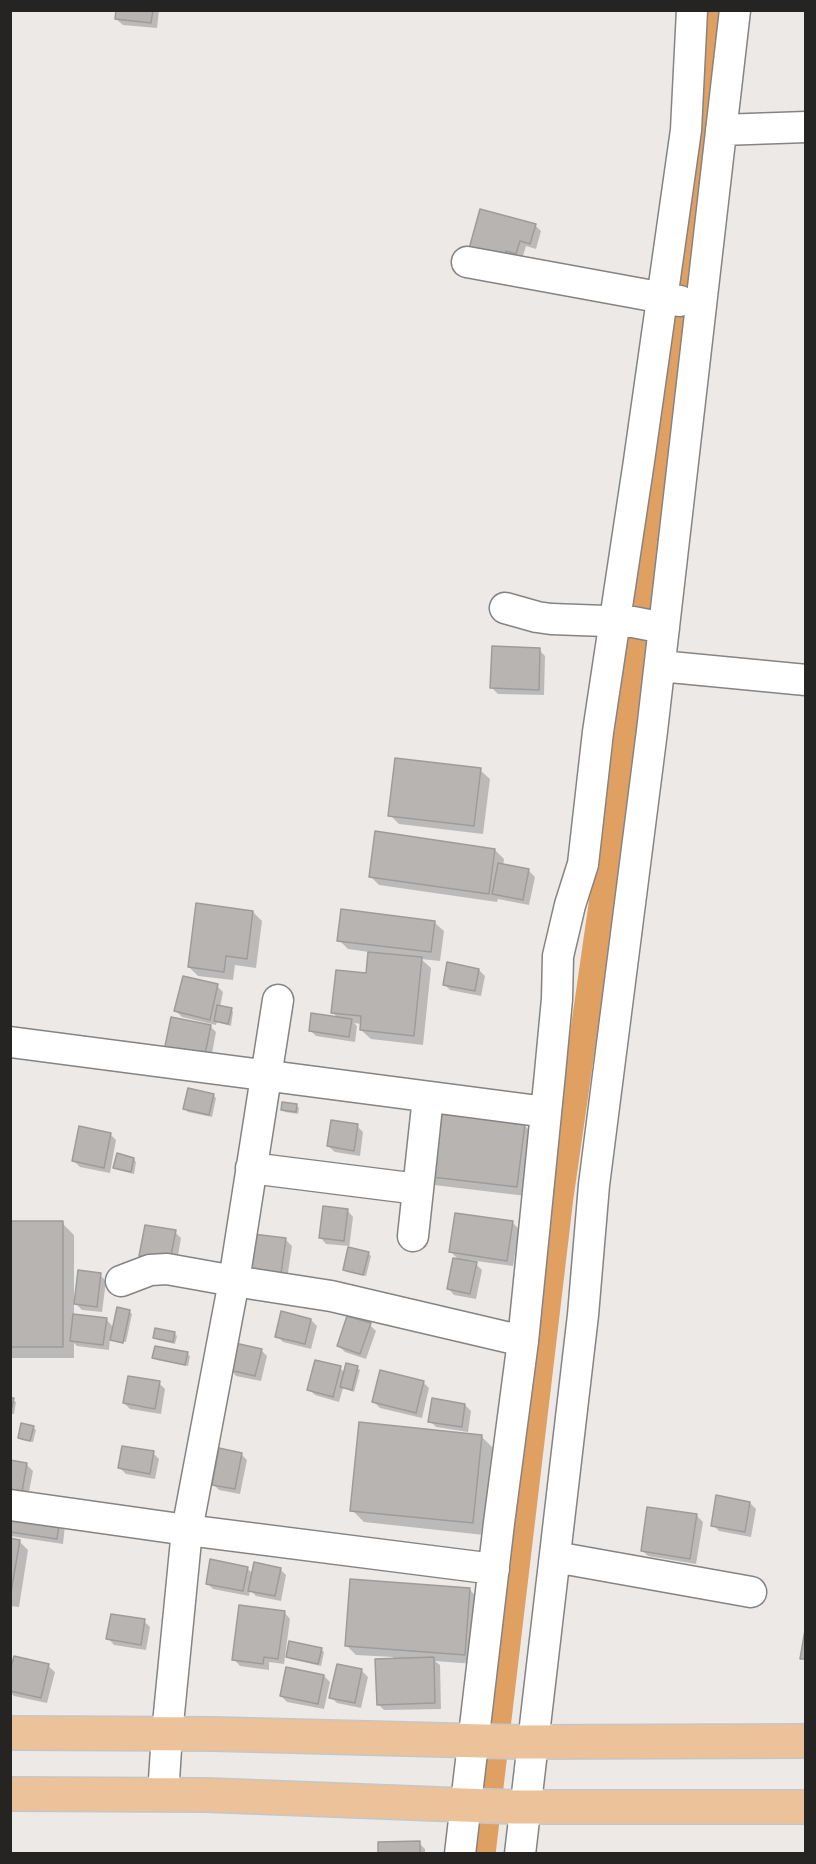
<!DOCTYPE html>
<style>
body{margin:0}
#map{position:relative;width:816px;height:1864px;overflow:hidden;background:#ece9e7;font-family:"PT Sans Narrow",sans-serif}
canvas{display:block}
.frame{position:absolute;inset:0;border:12px solid #252423;pointer-events:none}
</style>
<div id="map">
<canvas width="816" height="1864"></canvas>
<div class="frame"></div>
</div>
<script>
const context = document.querySelector('canvas').getContext('2d');
context.lineJoin = 'round';
function fillPath(path, color) {
  context.fillStyle = color;
  context.fill(path, 'evenodd');
}
function strokePath(path, color, width, dash) {
  context.strokeStyle = color;
  context.lineWidth = width;
  context.lineCap = dash ? 'butt' : 'round';
  context.setLineDash(dash || []);
  context.stroke(path);
}
fillPath(new Path2D(`
 M117 10H159L157 28 123 25 116 19Z
 M535 225 541 231 536 249 526 246 522 259 475 262Z
 M539 650 545 656 544 695 498 694 492 688Z
 M480 770 490 779 483 834 399 824 390 815Z
 M495 850 504 859 503 866 529 871 535 877 529 905 498 899 497 902 379 885 370 876Z
 M253 912 262 921 256 968 235 965 233 980 198 976 189 967Z
 M434 922 444 931 440 961 421 959 431 968 423 1045 371 1039 361 1030 362 1024 354 1023 357 1026 355 1042 316 1036 310 1030 339 1019 333 1013 367 975 369 952 348 949 339 940Z
 M479 970 485 976 481 996 450 990 444 984Z
 M217 986 223 992 220 1007 231 1009 233 1012 231 1026 217 1022 216 1025 182 1017 176 1011Z
 M210 1026 216 1032 210 1064 172 1057Z
 M213 1095 216 1098 212 1117 188 1112 185 1109Z
 M296 1105 299 1108 298 1114 285 1112 282 1110Z
 M524 1125 533 1134 526 1196 434 1185 425 1176Z
 M357 1126 363 1132 360 1156 335 1152 328 1146Z
 M110 1134 116 1140 110 1173 80 1167 74 1161Z
 M134 1159 136 1162 134 1174 118 1170 115 1168Z
 M347 1210 353 1217 349 1249 368 1253 371 1256 366 1276 347 1272 344 1270 349 1246 326 1244 320 1237Z
 M10 1222 62 1223 74 1235V1299H76L100 1275 106 1281 102 1312 82 1310 74 1302V1315L106 1319 114 1328 130 1312 132 1314 126 1342 113 1339V1340L110 1338 109 1350 77 1346 74 1343V1358H10Z
 M513 1223 519 1229 513 1266 469 1260V1262L476 1264 482 1270 476 1299 454 1295 448 1288 459 1260 451 1252Z
 M175 1232 181 1238 176 1267 147 1262 141 1256Z
 M286 1240 292 1246 287 1279 255 1275Z
 M311 1320 317 1326 311 1349 283 1342 277 1336Z
 M370 1325 376 1331 366 1359 345 1352 339 1346Z
 M174 1333 177 1336 175 1344 158 1340 155 1338Z
 M261 1350 267 1356 261 1381 236 1376 230 1369Z
 M187 1354 190 1356 188 1366 157 1360 154 1358Z
 M340 1368 345 1373 357 1368 360 1370 354 1392 343 1388 339 1402 315 1395 309 1389Z
 M423 1382 429 1388 422 1418 380 1408 374 1402Z
 M159 1383 165 1389 161 1414 130 1409 124 1403Z
 M10 1399 16 1402 14 1414H10Z
 M465 1405 471 1411 468 1432 436 1427 430 1421Z
 M33 1427 36 1430 33 1442 22 1440 19 1437Z
 M481 1436 493 1448 484 1535 364 1522 352 1510Z
 M153 1453 159 1459 155 1479 126 1474 120 1468Z
 M241 1454 247 1460 240 1494 219 1490 213 1484Z
 M10 1462 26 1464 33 1471 28 1497 10 1494Z
 M750 1503 756 1509 751 1537 719 1531 713 1525Z
 M10 1512 65 1525 63 1544 10 1536Z
 M697 1516 703 1522 696 1564 648 1556 642 1550Z
 M10 1540 19 1541 28 1550 19 1607 10 1606Z
 M247 1568 253 1574 280 1569 286 1575 281 1601 256 1596 250 1590 249 1596 213 1589 207 1583Z
 M470 1590 479 1599 474 1664 435 1661 440 1665 441 1709 384 1710 378 1704 393 1657 356 1655 346 1645Z
 M284 1612 290 1619 284 1664 269 1662V1670L240 1666 234 1659Z
 M144 1621 150 1627 146 1650 114 1645 108 1638Z
 M321 1649 324 1652 321 1666 290 1659 287 1656Z
 M10 1660 14 1663 48 1666 55 1672 47 1703 14 1696 11 1693Z
 M362 1671 368 1677 361 1708 337 1703 331 1697Z
 M324 1676 330 1682 324 1709 287 1702 281 1696Z
 M419 1843 425 1849V1854H380Z`), '#0003');
strokePath(new Path2D(`
 M482 1854 560 1197 637 662 696 169 713 10`), '#e0a062', 27);
const building = new Path2D(`
 M116 10H153L151 23 115 19Z
 M480 209 536 224 530 244 520 241 516 254 506 251 502 266 467 256Z
 M492 646 540 648 539 690 490 688Z
 M395 758 481 768 474 826 388 816Z
 M375 831 495 849 489 894 369 877Z
 M498 863 529 869 523 900 492 894Z
 M196 903 253 911 247 959 226 956 224 972 188 967Z
 M341 909 435 921 431 952 337 941Z
 M368 952 422 957 414 1036 360 1030 361 1016 331 1013 336 970 366 973Z
 M447 962 479 969 475 991 443 985Z
 M183 976 218 984 210 1020 174 1011Z
 M217 1005 232 1008 228 1024 214 1021Z
 M311 1013 352 1019 349 1037 309 1031Z
 M171 1017 211 1025 204 1059 164 1051Z
 M188 1088 214 1094 209 1115 183 1109Z
 M282 1102 297 1104 296 1112 281 1110Z
 M430 1112 525 1124 517 1187 423 1176Z
 M331 1120 358 1124 354 1151 327 1146Z
 M79 1126 111 1133 104 1168 72 1161Z
 M117 1153 134 1158 131 1172 113 1168Z
 M323 1206 348 1209 344 1241 319 1238Z
 M455 1213 513 1221 507 1261 449 1252Z
 M10 1221H63V1347H10Z
 M145 1225 176 1230 170 1261 139 1256Z
 M253 1234 286 1238 281 1274 248 1270Z
 M348 1247 369 1252 363 1275 343 1270Z
 M453 1258 477 1262 470 1294 447 1289Z
 M78 1270 101 1273 97 1307 74 1304Z
 M117 1307 130 1310 123 1343 110 1340Z
 M281 1311 311 1319 305 1344 275 1337Z
 M73 1314 107 1318 103 1345 70 1341Z
 M347 1316 371 1323 360 1354 337 1346Z
 M155 1328 175 1332 173 1342 153 1338Z
 M235 1343 262 1349 255 1376 229 1370Z
 M155 1346 188 1352 185 1365 152 1358Z
 M315 1360 341 1366 333 1397 307 1390Z
 M346 1363 358 1366 352 1390 340 1387Z
 M380 1370 424 1381 416 1413 372 1402Z
 M128 1376 160 1381 155 1409 123 1403Z
 M10 1398H14L11 1412H10Z
 M432 1398 465 1404 462 1427 428 1422Z
 M359 1422 482 1435 473 1523 350 1511Z
 M21 1423 34 1426 30 1441 18 1438Z
 M122 1446 154 1451 150 1474 118 1468Z
 M219 1448 242 1453 235 1489 212 1485Z
 M10 1460 27 1463 22 1492 10 1490Z
 M716 1495 750 1502 745 1532 711 1526Z
 M647 1507 697 1514 690 1559 641 1551Z
 M10 1510 60 1518 57 1539 10 1532Z
 M10 1538 20 1540 10 1598Z
 M210 1559 248 1567 243 1591 206 1584Z
 M254 1562 281 1568 275 1596 248 1591Z
 M350 1579 470 1588 465 1655 345 1646Z
 M239 1605 285 1611 278 1659 264 1657 263 1664 232 1660Z
 M111 1614 145 1619 141 1645 106 1639Z
 M805 1630 806 1631V1659H800Z
 M289 1641 322 1648 318 1664 286 1657Z
 M14 1656 49 1664 41 1698 10 1691V1671Z
 M434 1657 435 1703 377 1705 375 1659Z
 M337 1664 362 1669 355 1703 329 1698Z
 M286 1667 324 1675 318 1704 280 1696Z
 M420 1841V1854H378V1842Z`);
fillPath(building, '#b7b4b2');
strokePath(building, '#9e9c9a', 1.5);
const street = new Path2D(`
 M721 130 806 127
 M467 262 680 301
 M505 608 537 617 551 619 633 622 664 628
 M660 666 806 680
 M10 1042 546 1112
 M251 1168 418 1189
 M413 1236 428 1097
 M121 1281 150 1270 167 1269 234 1281 331 1296 523 1341
 M10 1505 187 1530 494 1569
 M555 1557 751 1592
 M163 1795 167 1734 187 1530 234 1281 278 1000
 M460 1854 499 1523 523 1341 550 1073 557 999 558 956 570 905 583 864 598 732 639 461 686 130 692 10
 M520 1854 583 1315 594 1185 652 731 735 10`);
const primary = new Path2D(`
 M10 1733 214 1734 521 1742 806 1741
 M10 1794 206 1795 515 1807H806`);
strokePath(street, '#868482', 33);
strokePath(primary, '#c6c6c6', 36);
strokePath(street, '#fff', 30);
strokePath(primary, '#ebc29a', 33);
</script>
